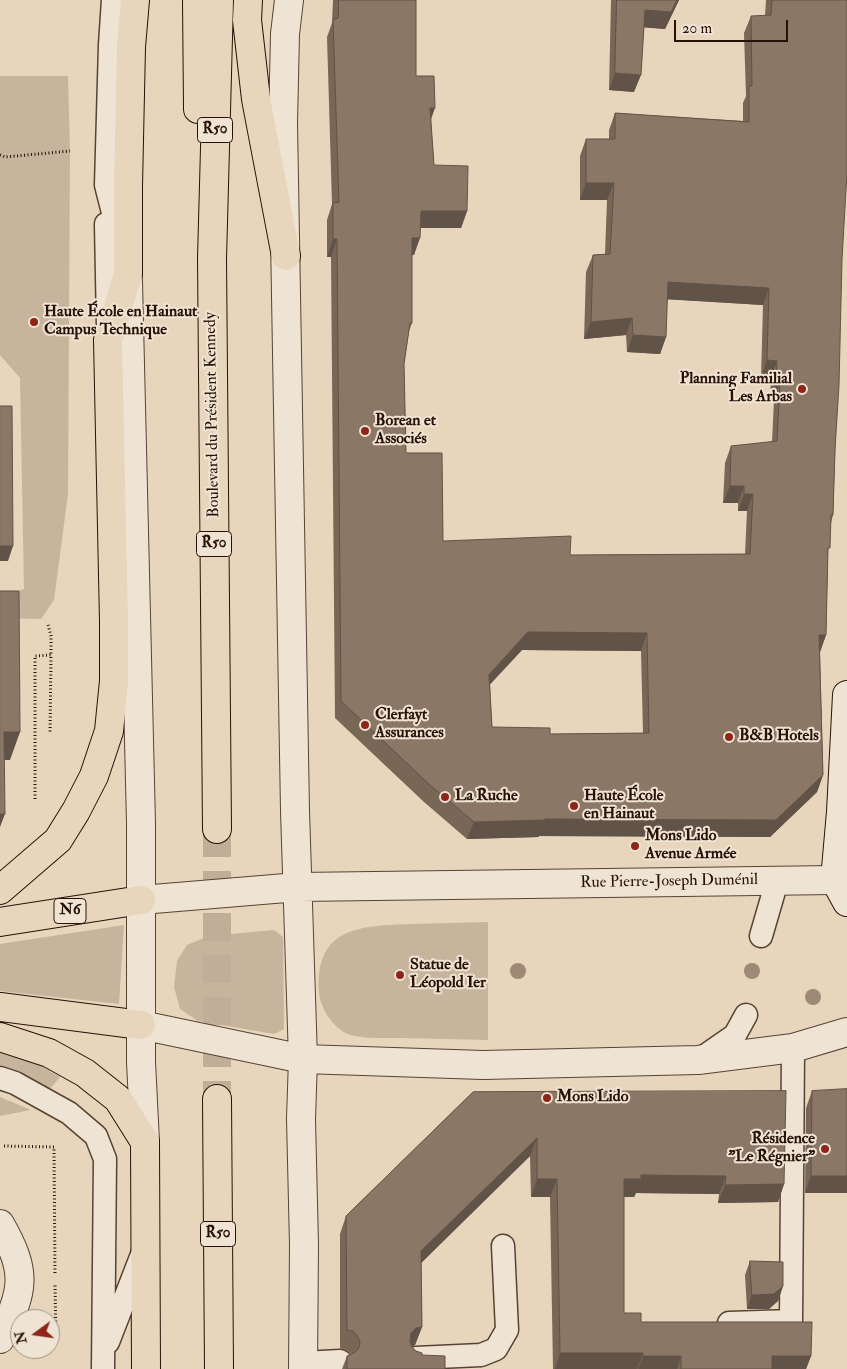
<!DOCTYPE html>
<meta charset="utf-8">
<style>
body{margin:0}
#map{position:relative;width:847px;height:1369px;overflow:hidden;background:#e7d5bc;font-family:"IM FELL Double Pica",serif}
canvas{display:block}
.north{position:absolute;left:10px;top:1309px;width:50px;height:50px;box-sizing:border-box;background:#efe4d3;border:1px solid #9f9081;border-radius:50%;rotate:256deg;font-size:14px;font-weight:700;line-height:20px;text-align:center;color:#281107}
.north::after{content:'';display:block;margin:auto;width:18px;height:22px;background:#8f2418;clip-path:polygon(50% 0,100% 100%,50% 72%,0 100%)}
.scale{position:absolute;left:674px;top:20px;width:114px;height:22px;box-sizing:border-box;border:2px solid #281107;border-top:0;padding-left:6px;font-size:15px;line-height:18px;white-space:nowrap;color:#281107;-webkit-text-stroke:4px #efe4d3;paint-order:stroke}
</style>
<div id="map">
<canvas width="847" height="1369"></canvas>
<div class="north">N</div>
<div class="scale">20 m</div>
</div>
<script>
const context = document.querySelector('canvas').getContext('2d');
context.lineJoin = 'round';
function fillPath(path, color) {
  context.fillStyle = color;
  context.fill(path, 'evenodd');
}
function strokePath(path, color, width, dash) {
  context.strokeStyle = color;
  context.lineWidth = width;
  context.lineCap = dash ? 'butt' : 'round';
  context.setLineDash(dash || []);
  context.stroke(path);
}
function write(font, color, halo, rows, align = 'center') {
  context.font = font + ' "IM FELL Double Pica",serif';
  context.lineWidth = 4;
  context.setLineDash([]);
  context.textBaseline = 'middle';
  context.strokeStyle = halo;
  context.fillStyle = color;
  for (const [text, x, y, turn = 0] of rows) {
    context.save();
    context.translate(x, y);
    context.rotate((+turn || 0) * Math.PI / 180);
    context.textAlign = isNaN(turn) ? turn : align;
    if (halo) context.strokeText(text, 0, 0);
    context.fillText(text, 0, 0);
    context.restore();
  }
}
fillPath(new Path2D(`
 M0 76H68L70 151 68 494 54 600 41 619 0 618 8 594 24 589 20 378 0 355Z
 M488 922V1040C459 1039 430 1039 401 1038 386 1038 361 1039 348 1034 333 1028 320 1008 319 992 315 926 361 926 412 924 437 923 463 923 488 922Z
 M124 925 119 1004 0 991V944Z
 M274 930 283 937 284 1029 274 1034 198 1021 180 1009 174 987 177 961 187 945 209 936Z
 M0 1048 24 1056 60 1077 50 1089 0 1065Z
 M0 1097 31 1110 0 1116Z`), '#c7b49d');
strokePath(new Path2D(`
 M217 829V1099`), '#c1ae98', 28, [28, 14]);
const service = new Path2D(`
 M113 0 110 45 106 185 122 248
 M106 224 108 327
 M761 936 777 881
 M699 1060 735 1035 746 1015
 M0 1078 15 1083 69 1113 96 1136 105 1159 103 1369
 M729 1323 791 1321 793 1048
 M108 1342 143 1252
 M416 1358 481 1355 496 1349 507 1330 503 1246
 M303 1363 340 1361`);
const minor = new Path2D(`
 M0 1224C28 1273 24 1290 0 1339`);
const tertiary = new Path2D(`
 M289 0 285 34 283 123 295 811 303 1059 301 1119 304 1245 303 1369
 M128 281 141 824V1062L145 1142
 M141 900 298 887 835 880
 M141 1025 303 1059 483 1065 698 1060 793 1048 847 1032`);
const secondary = new Path2D(`
 M847 695 841 812 835 880 847 902`);
const primary = new Path2D(`
 M0 890 58 840 76 811 94 776 109 731 114 681V622L108 340 128 274V186L131 47 135 0
 M0 922 141 900
 M0 1007 141 1025
 M0 1037 49 1053 85 1073 118 1099 145 1142 146 1369`);
const trunk = new Path2D(`
 M197 0 198 109
 M248 0 247 20 256 99 286 256
 M217 829 212 259 219 0
 M217 1099 219 1369`);
strokePath(service, '#584234', 25);
strokePath(minor, '#584234', 30);
strokePath(tertiary, '#584234', 30);
strokePath(secondary, '#281107', 30);
strokePath(primary, '#281107', 30);
strokePath(trunk, '#281107', 30);
strokePath(new Path2D(`
 M0 155 5 157 70 151
 M48 625 51 636V655
 M35 799V656L51 655 50 734
 M4 1146 54 1147 55 1275
 M50 1339 56 1340 55 1284`), '#281107', 3, [1, 2.5]);
strokePath(service, '#efe4d3', 22);
strokePath(minor, '#efe4d3', 28);
strokePath(tertiary, '#efe4d3', 28);
strokePath(secondary, '#efe4d3', 28);
strokePath(primary, '#e7d5bc', 28);
strokePath(trunk, '#e7d5bc', 28);
context.fillStyle = '#9d8976';
for (const [x, y] of [
 [518,971],
 [752,971],
 [813,997]
]) {
  context.beginPath();
  context.arc(x, y, 8, 0, 2 * Math.PI);
  context.fill();
}
fillPath(new Path2D(`
 M333 0H416V76L431 120 434 165 467 211 461 228H421L414 255H412V323L409 331 404 364 406 453 443 541 570 555 745 554 747 511H738V503H723L725 463 731 446 772 442 774 400H770L771 378H761L763 305 667 299 666 337 660 354 627 352 626 335 584 339 586 272 593 255 605 254 607 200H580V156L586 139H609V130L615 113 743 121V103L746 96 744 33 751 16H765L766 0H847L842 259 833 515 831 523 828 552 826 635 820 652 823 775 817 792 770 837 539 836V837L467 839 424 802 335 718 331 257H327V220L332 204 327 37 332 23ZM522 650 641 651 643 733 550 734 492 727 490 684Z
 M611 0H679L665 29 644 27 634 92 609 90Z
 M847 1089V1193H805L806 1108 812 1091Z
 M473 1092 784 1184 778 1202 718 1203 719 1194 636 1193 634 1197H624V1313L641 1322 811 1356 806 1369H553L550 1197H531L530 1156 421 1263 422 1327 415 1345 412 1346 416 1351 422 1355 445 1369H342L347 1356 351 1354 346 1350 340 1348V1234L346 1216Z
 M750 1261 783 1286 778 1301 769 1309H747L745 1275Z`), '#786657');
fillPath(new Path2D(`
 M677 0H679L665 29 638 27 645 10Z
 M615 73 641 75 634 92 609 90Z
 M430 108H435L429 125Z
 M586 183H614L607 200H580Z
 M421 211H467L461 228H415Z
 M412 238H420L414 255H406Z
 M333 239H337L331 257H327Z
 M668 282 769 288 763 305 662 299Z
 M632 318 626 335 584 339 591 322Z
 M633 335 666 337 660 354 627 352Z
 M767 360 777 361 771 378H761Z
 M776 383H780L774 400H770Z
 M730 486H744L738 503H723Z
 M744 494H753L747 511H738Z
 M0 546H13L8 561H0Z
 M528 632 647 633 641 651 522 650 483 692 489 675Z
 M819 635H826L820 652H813Z
 M4 732H20L10 760H0Z
 M823 775 817 792 770 837 539 836V837L467 839 474 822 545 819Z
 M0 814H5L0 827Z
 M537 1138 530 1156 414 1270 421 1251Z
 M641 1175 726 1176 719 1194 636 1193 634 1197H617L624 1179Z
 M811 1176H847V1193H805Z
 M537 1179H557L550 1197H531Z
 M784 1184 778 1202 718 1203 725 1185Z
 M783 1286 778 1301 769 1309H747L752 1295Z
 M422 1327 415 1345 409 1347 405 1352 411 1333 416 1328Z
 M560 1353H643L637 1369H555Z
 M643 1356H681L677 1369H638Z
 M772 1356H811L806 1369H768Z`), '#615347');
const building = new Path2D(`
 M339 0H416V76H434L435 108H430L434 165 468 166 467 211H421L420 238H412V323H410L404 364 406 453H442L443 541 571 536 570 555 750 554 753 494H744V486H730L731 446 777 441 780 383H776L777 361 767 360 769 288 668 282 666 337 633 335 632 318 591 322 593 255 610 254 614 183H586V139H615V113L749 122V86H752L751 16 771 15 772 0H847V173L842 259 839 385 835 449 833 515H831L830 548H828L826 635H819L823 775 776 820 545 819V820L474 822 430 785 341 701 337 239H333V203L339 202 333 20 338 18ZM528 632 647 633 649 733 550 734V728L492 727 489 675Z
 M617 0H677L671 12 645 10 641 75 615 73Z
 M0 406H12L13 546H0Z
 M0 591H19L20 732H4L5 814H0Z
 M847 1089V1176H811L812 1091Z
 M786 1091 784 1184 725 1185 726 1176 641 1175V1179H624V1313H641V1322H812L811 1356H772V1369H681V1356H643V1353H560L557 1179H537V1138L421 1251 422 1327 416 1328 411 1333 410 1341 412 1347 416 1351 422 1353V1355L445 1356V1369H347V1356L354 1353 359 1348 360 1342 357 1335 353 1331 347 1330 346 1216 473 1092Z
 M750 1261 783 1262V1286L774 1294 752 1295Z`);
fillPath(building, '#8b7765');
strokePath(building, '#615347', 1);
for (const [x, y, r, color] of [
 [34,322,5,"#8f2418"],
 [802,389,5,"#8f2418"],
 [365,431,5,"#8f2418"],
 [365,725,5,"#8f2418"],
 [729,737,5,"#8f2418"],
 [445,797,5,"#8f2418"],
 [574,806,5,"#8f2418"],
 [635,846,5,"#8f2418"],
 [400,975,5,"#8f2418"],
 [547,1098,5,"#8f2418"],
 [825,1149,5,"#8f2418"]
]) {
  const dot = new Path2D();
  dot.arc(x, y, r, 0, 2 * Math.PI);
  context.fillStyle = color;
  context.fill(dot);
  strokePath(dot, '#efe4d3', 2);
}
for (const [x, y, w] of [
 [215,130,35],
 [214,544,35],
 [70,911,32],
 [218,1234,35]
]) {
  const box = new Path2D();
  box.roundRect(x - w / 2, y - 12.5, w, 25, 4);
  context.fillStyle = '#efe4d3';
  context.fill(box);
  strokePath(box, '#281107', 1);
}
write('bold 15px', '#281107', null, [
 ["R50",215,130],
 ["R50",214,544],
 ["N6",70,911],
 ["R50",218,1234]
]);
write('bold 16px', '#281107', '#efe4d3', [
 ["Haute École en Hainaut",44,313],
 ["Campus Technique",44,331],
 ["Planning Familial",792,380,"right"],
 ["Les Arbas",792,398,"right"],
 ["Borean et",375,422],
 ["Associés",375,440],
 ["Clerfayt",375,716],
 ["Assurances",375,734],
 ["B&B Hotels",739,737],
 ["La Ruche",455,797],
 ["Haute École",584,797],
 ["en Hainaut",584,815],
 ["Mons Lido",645,837],
 ["Avenue Armée",645,855],
 ["Statue de",410,966],
 ["Léopold Ier",410,984],
 ["Mons Lido",557,1098],
 ["Résidence",815,1140,"right"],
 ["\"Le Régnier\"",815,1158,"right"]
], 'left');
write('16px', '#281107', '#efe4d3', [
 ["Boulevard du Président Kennedy",213,415,-91],
 ["Rue Pierre-Joseph Duménil",669,882,-1]
]);
</script>
